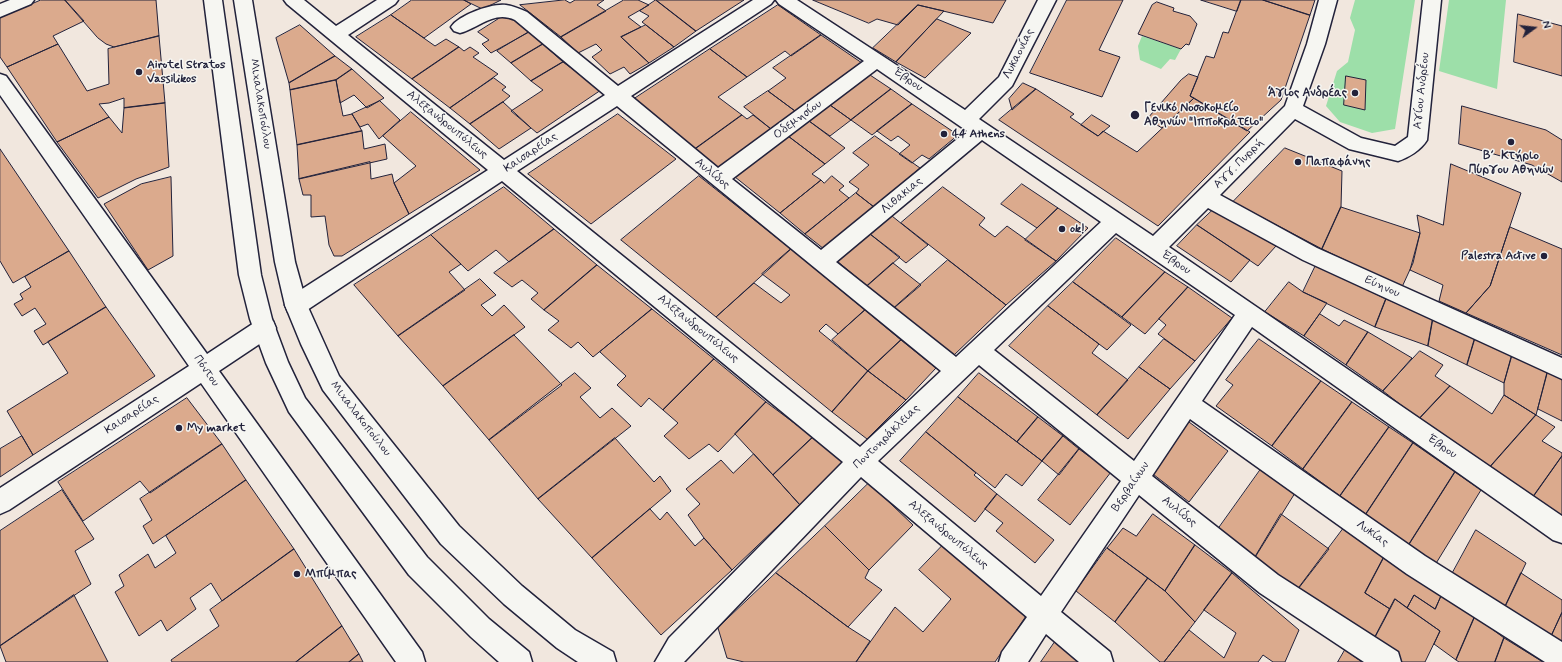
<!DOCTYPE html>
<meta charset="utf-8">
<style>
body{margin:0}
#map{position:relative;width:1562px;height:662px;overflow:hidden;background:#f1e7de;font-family:Mynerve,sans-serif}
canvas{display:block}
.north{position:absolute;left:1514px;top:8px;width:40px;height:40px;-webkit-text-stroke:3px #f6f6f2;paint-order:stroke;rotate:75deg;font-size:11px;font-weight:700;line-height:16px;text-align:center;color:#22223b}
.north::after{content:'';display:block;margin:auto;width:14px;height:18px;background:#22223b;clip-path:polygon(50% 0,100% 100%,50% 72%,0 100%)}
</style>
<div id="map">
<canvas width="1562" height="662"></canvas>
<div class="north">N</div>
</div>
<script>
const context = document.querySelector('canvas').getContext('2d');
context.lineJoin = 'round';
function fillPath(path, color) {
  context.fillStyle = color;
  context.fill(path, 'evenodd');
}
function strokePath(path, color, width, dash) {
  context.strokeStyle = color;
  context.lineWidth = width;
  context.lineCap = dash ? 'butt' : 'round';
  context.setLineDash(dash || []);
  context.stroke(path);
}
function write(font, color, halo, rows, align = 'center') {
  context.font = font + ' Mynerve,sans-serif';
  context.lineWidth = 3;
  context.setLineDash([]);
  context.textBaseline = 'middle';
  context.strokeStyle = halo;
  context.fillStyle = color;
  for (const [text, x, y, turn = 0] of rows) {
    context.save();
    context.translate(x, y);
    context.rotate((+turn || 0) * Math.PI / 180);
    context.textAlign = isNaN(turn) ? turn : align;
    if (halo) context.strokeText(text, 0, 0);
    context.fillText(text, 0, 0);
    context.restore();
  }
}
fillPath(new Path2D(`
 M1355 0H1415L1395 129 1372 133 1340 122 1326 106 1337 71 1348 62 1355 30 1350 18Z
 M1449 0H1506L1497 89 1439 71Z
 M1142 36 1181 49 1175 60 1170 59 1161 69 1140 60 1138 46Z`), '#9ddfa9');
const building = new Path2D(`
 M41 0H65L84 21 53 36 58 44 7 67 0 57V18Z
 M65 0H156L159 36 114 47 106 44 98 38Z
 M412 0H464L471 4 424 38 391 15Z
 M464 0H501L483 9Z
 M565 0 570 3 575 0H604L597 5 606 11 561 37 520 5Z
 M624 0H638L649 5 628 17 641 27 621 37 649 63 630 74 624 67 610 74 592 57 602 50 596 44 578 53 561 37Z
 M656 0 696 31 674 47 642 22 649 16 640 11Z
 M656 0H744L696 31Z
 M813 0H1006L993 23 918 5 898 25 877 19 869 23Z
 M1067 0H1123L1099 50 1120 57 1102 97 1030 73Z
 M1201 0H1241L1237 11Z
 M1241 0H1263L1310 15 1281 100 1247 131 1190 96 1206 56 1214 58 1223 32 1228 33Z
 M1263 0H1315L1310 15Z
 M1157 2 1174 8 1173 11 1190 16 1197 24 1189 45 1186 44 1181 49 1138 34 1152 5Z
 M778 5 821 35 791 56 785 51 747 77 710 49Z
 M918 5 944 11 896 62 873 48Z
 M1518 14 1562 26V76L1514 62Z
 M391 15 435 46 446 39 459 47 412 79 356 37Z
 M503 16 510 17 529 32 491 53 482 44 489 40 478 32Z
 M937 19 971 33 925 78 896 62Z
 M300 25 335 56 289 83 276 38Z
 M646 25 674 47 649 63 621 37Z
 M529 32 543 44 511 63 497 51Z
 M821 35 862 63 795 111 768 91 786 78 773 68Z
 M159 36 165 103 124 108V98L109 103 99 104 109 117 57 142 7 67 58 44 87 91 109 84 108 49Z
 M543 44 563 62 531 81 511 63Z
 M459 47 464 51 470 47 479 53 473 57 498 74 450 108 412 79Z
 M710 49 747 77 718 97 742 115 695 149 634 99Z
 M335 56 352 69 336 80 290 90 289 83Z
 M563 62 601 90 537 133 511 111 543 90 531 81Z
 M352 69 384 98 367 108 354 95 340 103 336 80Z
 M1189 74 1198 77 1190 96 1194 98 1162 128 1147 119 1181 80Z
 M870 75 891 89 851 120 830 105Z
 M1346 76 1366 80 1365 110 1344 105Z
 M494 78 506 87 502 90 510 96 503 102 470 124 450 108Z
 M336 80 343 116 352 114 362 131 297 145 290 90Z
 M1023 83 1036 89 1012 110 1009 99Z
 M891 89 912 104 872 135 851 120Z
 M1036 89 1074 114 1070 117 1098 136 1103 131 1137 152 1194 98 1250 132 1158 226 999 120Z
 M768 91 795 111 771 129 744 107Z
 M380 101 400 120 379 139 368 124 360 127 352 114Z
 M503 102 531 128 499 149 470 124Z
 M165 103 169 167 136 179 98 198 57 142 109 117 122 133 124 108Z
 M912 104 958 135 929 159 922 155 912 163 899 154 910 145 898 136 891 141 877 131Z
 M830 105 851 120 830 136 809 121Z
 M1462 106 1546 130 1562 140V182L1532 165 1459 144Z
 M411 112 480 170 409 214 394 183 416 166 383 136Z
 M618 114 676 159 591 224 528 174Z
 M742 115 747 119 753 115 771 129 718 168 695 149Z
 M1092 115 1110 126 1098 136 1081 125Z
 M809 121 845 148 825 164 788 136Z
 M362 131 364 149 385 144 387 159 299 179 297 145Z
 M788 136 825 164 812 174 821 180 780 213 735 177Z
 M875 136 920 168 874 207 856 193 859 189 849 182 869 165 853 153Z
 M1285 148 1342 171 1341 207 1322 249 1233 202Z
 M0 149 69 251 13 283 0 261Z
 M370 162 371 179 392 174 394 183 409 214 342 256H334L329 245 325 216 311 217V195H303L299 179Z
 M1451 164 1521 193 1490 286 1466 313 1439 301 1443 285 1410 270 1420 233 1417 215 1443 225Z
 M699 176 791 249 716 317 621 240Z
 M832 176 844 186 839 190 849 198 805 234 780 213 821 180 824 183Z
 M171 177 173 256 148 270 104 204 141 184Z
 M1022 184 1058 208 1037 228 1001 204Z
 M504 187 554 229 509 262 496 250 468 271 431 235Z
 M943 187 985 218 979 225 995 237 1007 226 1056 261 1006 305 901 223Z
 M856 193 874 207 824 249 805 234Z
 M1341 207 1420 233 1413 263 1402 287 1322 249Z
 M1058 208 1088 228 1056 261 1025 240Z
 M1214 209 1276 246 1258 266 1197 225Z
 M892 216 928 245 906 263 870 234Z
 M1197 225 1250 260 1231 282 1177 246Z
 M1510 227 1562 249V355L1466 313 1490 286Z
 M554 229 597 265 544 310 531 299 538 293 522 280 512 287 494 273Z
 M870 234 900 257 867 286 837 261Z
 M431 235 461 264 449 272 465 290 398 336 354 285Z
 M1116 238 1165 272 1122 317 1073 282Z
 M791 249 865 310 838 334 826 324 819 331 868 371 832 412 716 317 754 283 781 303 790 295 762 274Z
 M69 251 106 307 43 345 34 331 46 324 35 308 22 316 14 304 23 299 20 294 31 287 25 277Z
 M948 260 1006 305 953 356 894 308Z
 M893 263 921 285 894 308 867 286Z
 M597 265 652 309 593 357 578 342 571 348 548 330 559 321 544 310Z
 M1316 265 1386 299 1375 327 1303 292Z
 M1165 272 1188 287 1145 334 1122 317Z
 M480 279 496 295 481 305 492 316 504 305 525 327 443 386 398 336Z
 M1073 282 1131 325 1107 350 1048 306Z
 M1289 282 1303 292 1327 303 1304 336 1265 312Z
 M1188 287 1232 318 1195 361 1158 334 1166 325 1159 319Z
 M1386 299 1433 318 1428 346 1375 327Z
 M1048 306 1099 344 1092 353 1128 380 1097 415 1009 346Z
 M106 307 155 376 33 455 7 411 68 373 48 342Z
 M652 309 714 359 663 410 649 398 641 407 617 385 626 376 600 352Z
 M865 310 901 340 868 371 832 340Z
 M1320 314 1339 326 1344 320 1368 332 1346 365 1304 336Z
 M1433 318 1475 338 1467 365 1428 346Z
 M1368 332 1412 358 1383 391 1346 365Z
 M514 335 562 385 489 440 443 386Z
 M1475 338 1512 355 1504 383 1467 365Z
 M1164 339 1195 361 1170 389 1139 367Z
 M1259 339 1321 381 1272 446 1216 406 1233 385 1226 380Z
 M901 340 936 368 906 400 868 371Z
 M1420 351 1443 365 1435 376 1450 386 1419 419 1383 391Z
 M1512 355 1548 370 1536 415 1504 395V383Z
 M714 359 766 402 718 452 709 444 689 459 664 436 678 423 663 410Z
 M1139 367 1170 389 1128 439 1097 415Z
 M1548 370 1562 376V421L1538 409Z
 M868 371 906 400 867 439 832 412Z
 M575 373 591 388 580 397 600 418 612 408 631 426 538 499 489 440Z
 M979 373 1038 417 1017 442 958 397Z
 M1321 381 1352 402 1303 469 1272 446Z
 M1450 386 1492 414 1504 395 1536 415 1490 467 1419 419Z
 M958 397 1042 461 1022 486 1006 474 995 488 926 432Z
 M187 398 222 444 150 493 140 481 83 521 58 482Z
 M766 402 813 437 773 475 735 434Z
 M1352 402 1389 427 1340 496 1303 469Z
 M1536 415 1555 427 1542 441 1562 453V456L1533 497 1490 467Z
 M1038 417 1063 436 1042 461 1017 442Z
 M1189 422 1228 451 1189 502 1149 471Z
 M1389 427 1413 443 1366 514 1340 496Z
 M926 432 976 473 974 475 997 494 975 522 900 461Z
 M22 436 33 455 0 477V449Z
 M1063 436 1079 449 1059 475 1042 461Z
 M813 437 846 464 800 505 773 475Z
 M615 438 654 482 660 476 671 491 592 558 538 499Z
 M1413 443 1455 472 1408 546 1366 514Z
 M222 444 246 480 153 544 143 526 152 520 140 499Z
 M1079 449 1111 472 1070 525 1038 500Z
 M754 454 800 505 732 570 704 538 688 515 700 504 686 489 721 460 733 473Z
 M1562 456V517L1533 497Z
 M1261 469 1295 493 1254 559 1216 532Z
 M1455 472 1481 490 1435 565 1408 546Z
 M246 480 294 549 222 601 211 583 190 598 196 609 167 631 161 620 139 636 115 592 124 586 119 575 148 554 155 568 176 553 166 536Z
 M869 483 913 525 869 570 825 526Z
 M62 490 94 539 75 551 91 584 0 646V531Z
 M997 494 1054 540 1035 563 996 531 1003 523 985 509Z
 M650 509 660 520 667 512 695 546 704 538 732 570 661 635 592 558Z
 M1153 514 1195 545 1165 591 1107 548 1123 528 1136 536Z
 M1281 514 1329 549 1298 589 1254 559Z
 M825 526 869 570 865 578 882 590 848 627 776 573Z
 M1343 529 1384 557 1365 593 1390 609 1373 641 1298 589Z
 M1476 530 1526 563 1504 609 1452 574Z
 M944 544 1026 616 995 662H856L895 607 923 632 951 599 919 570Z
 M1195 545 1232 573 1195 622 1165 591Z
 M1107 548 1148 578 1115 622 1076 591Z
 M294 549 342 626 296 662H172L171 660 219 626 210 610Z
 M1384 557 1442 594 1435 609 1414 595 1407 608 1395 599 1390 609 1365 593Z
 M776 573 848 627 870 641 856 662H744L727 658 718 628Z
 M1232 573 1299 630 1285 662H1273L1263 655 1258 662H1164L1189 630 1224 658 1236 633 1204 610Z
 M1521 573 1562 600V612L1549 641 1504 609Z
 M1148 578 1165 591 1195 622 1164 662H1160L1115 622Z
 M1442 594 1475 616 1456 660 1434 644 1440 631 1407 608 1414 595 1435 609Z
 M74 595 108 662H6L0 646Z
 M1395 599 1440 631 1425 662H1402L1373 641Z
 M1562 613V650L1549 641Z
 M1475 616 1504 638 1495 662H1459L1456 660Z
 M342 626 359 654 349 662H296Z
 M1059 636 1089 662H1041Z
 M1504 638 1543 662H1495Z
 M1345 650 1362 662H1338Z
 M359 654 363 662H349Z`);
fillPath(building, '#dbaa8d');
strokePath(building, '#22223b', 1);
const street = new Path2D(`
 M10 0H34L31 4 0 17V4Z
 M284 0H304L336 26 377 0H398L395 4 348 35 504 160 605 95 515 20C494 10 479 28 460 33L454 31 451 27C459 15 492 3 506 5 513 6 520 9 527 12L618 86 753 0H774L771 4 631 96 718 168 864 61 779 4 776 0H797L965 110 999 77 1038 0H1056L1012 86 979 119 1153 236 1285 106 1307 44 1319 0H1337L1325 44 1303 106 1361 138 1395 146 1408 137 1423 0H1441L1427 140C1421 150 1408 158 1398 161L1349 149 1295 119 1220 195 1317 248 1562 358V379L1303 260 1208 208 1169 247 1562 516V543L1553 540 1252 327 1202 401 1425 556 1562 642V662H1545L1407 574 1190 419 1152 476 1278 575 1398 652 1401 662H1364L1260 593 1139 495 1061 612 1110 652 1113 662H1079L1046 634 1028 662H999L1002 652 1027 617 861 477 684 662H655L669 638 843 462 502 181 304 312 296 314 288 312 285 305 288 298 488 170 287 4ZM877 69 967 131 821 250 732 179ZM617 106 941 371 860 447 517 171ZM982 140 1101 222 956 357 836 262ZM1116 233 1235 315 1134 461 994 350ZM979 365 1121 481 1041 596 878 461Z
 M0 74 6 76 207 354 257 321 265 319 273 321 276 328 273 335 219 371 422 652 425 662H396L201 383 9 510 0 514V488L189 366 0 95Z`);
const secondary = new Path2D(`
 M204 0H222L261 275 272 319 288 362 305 398 427 557 489 619 529 652 532 662H499L471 637 409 575 289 412 266 363 250 319 239 275Z
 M234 0H252L295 262 307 305 339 376 459 526 522 586 575 630 613 652 616 662H578L557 648 504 604 441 544 323 390 301 344 285 305 275 262Z`);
strokePath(street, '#22223b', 3);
strokePath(secondary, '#22223b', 3);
fillPath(street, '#f6f6f2');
fillPath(secondary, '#f6f6f2');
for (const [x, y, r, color] of [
 [139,72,4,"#22223b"],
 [1355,93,4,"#22223b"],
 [1135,115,5,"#22223b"],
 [944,134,4,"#22223b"],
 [1511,142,4,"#22223b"],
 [1298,162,4,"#22223b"],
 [1062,229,4,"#22223b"],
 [1544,256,4,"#22223b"],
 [179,428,4,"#22223b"],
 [297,574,4,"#22223b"]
]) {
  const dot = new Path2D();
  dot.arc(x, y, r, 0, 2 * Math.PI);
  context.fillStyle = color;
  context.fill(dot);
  strokePath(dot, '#f6f6f2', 1.5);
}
write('12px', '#22223b', '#f6f6f2', [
 ["Λυκαονίας",1019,54,-63],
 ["Έβρου",908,80,34],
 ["Αγίου Ανδρέου",1422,91,-84],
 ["Μιχαλακοπούλου",260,104,81],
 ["Οδεμησίου",798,120,-37],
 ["Αλεξανδρουπόλεως",447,125,39],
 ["Καισαρείας",531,153,-34],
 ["Αγγ. Πυρρή",1239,164,-45],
 ["Αυλίδος",712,174,39],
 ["Λιθακιας",902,196,-40],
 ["Έβρου",1176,263,34],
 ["Εύηνου",1382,287,24],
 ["Αλεξανδρουπόλεως",698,329,39],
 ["Πόντου",206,371,55],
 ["Καισαρείας",132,415,-33],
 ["Μιχαλακοπούλου",360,419,52],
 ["Ποντοηράκλειας",887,437,-44],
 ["Έβρου",1442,447,35],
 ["Βερβαίνων",1131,487,-56],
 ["Αυλίδος",1179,512,39],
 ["Λυκίας",1372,534,35],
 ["Αλεξανδρουπόλεως",948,535,40]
]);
write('bold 12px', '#22223b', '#f6f6f2', [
 ["Airotel Stratos",147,65],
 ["Vassilikos",147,79],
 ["Άγιος Ανδρέας",1347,93,"right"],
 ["Γενικό Νοσοκομείο",1144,108],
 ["Αθηνών \"Ιπποκράτειο\"",1144,122],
 ["44 Athens",952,134],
 ["Β΄ Κτήριο",1511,156,"center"],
 ["Πύργου Αθηνών",1511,170,"center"],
 ["Παπαφάνης",1306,162],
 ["ok!",1070,229],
 ["Palestra Active",1536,256,"right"],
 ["My market",187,428],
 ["Μπίμπας",305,574]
], 'left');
</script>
